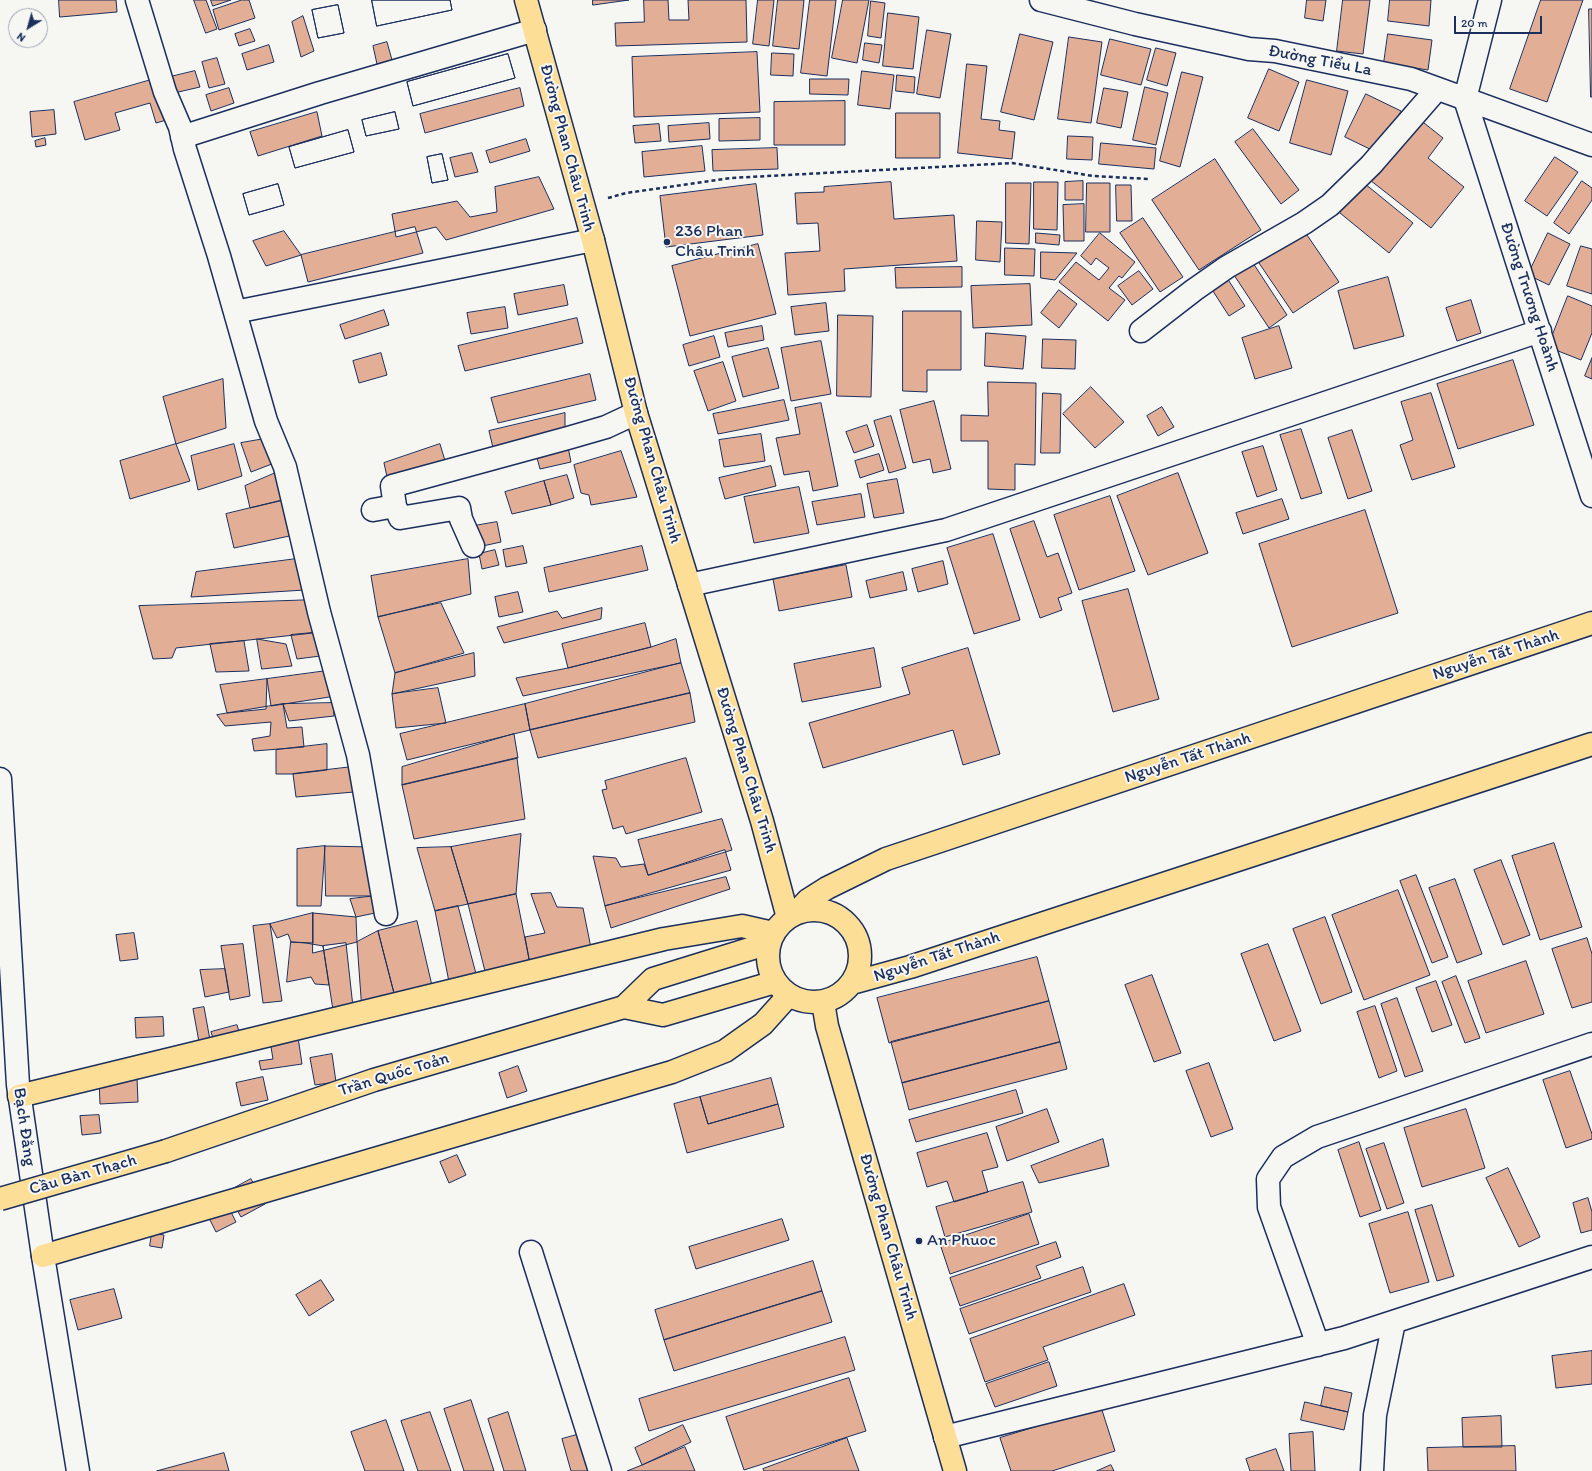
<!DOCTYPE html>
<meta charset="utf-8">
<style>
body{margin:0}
#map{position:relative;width:1592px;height:1471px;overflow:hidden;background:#f6f6f2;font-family:Itim,sans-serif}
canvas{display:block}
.north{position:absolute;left:8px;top:8px;width:40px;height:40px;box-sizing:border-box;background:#f6f6f2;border:1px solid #9ea6b7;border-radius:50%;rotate:217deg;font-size:11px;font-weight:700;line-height:16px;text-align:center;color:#1b2f5e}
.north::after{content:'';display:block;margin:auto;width:14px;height:18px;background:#1b2f5e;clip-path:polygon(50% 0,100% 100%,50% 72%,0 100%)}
.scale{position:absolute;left:1454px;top:16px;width:88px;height:18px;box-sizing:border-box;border:2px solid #1b2f5e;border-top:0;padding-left:5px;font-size:12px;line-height:14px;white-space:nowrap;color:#1b2f5e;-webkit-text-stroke:3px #f6f6f2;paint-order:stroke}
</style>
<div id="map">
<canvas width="1592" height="1471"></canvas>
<div class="north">N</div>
<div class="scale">20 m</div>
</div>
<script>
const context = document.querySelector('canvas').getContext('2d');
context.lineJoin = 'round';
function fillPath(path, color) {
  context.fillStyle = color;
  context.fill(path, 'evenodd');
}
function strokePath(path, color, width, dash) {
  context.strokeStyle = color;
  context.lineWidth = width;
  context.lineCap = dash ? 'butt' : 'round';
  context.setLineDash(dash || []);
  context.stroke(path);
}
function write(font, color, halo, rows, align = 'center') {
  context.font = font + ' Itim,sans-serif';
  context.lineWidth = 4;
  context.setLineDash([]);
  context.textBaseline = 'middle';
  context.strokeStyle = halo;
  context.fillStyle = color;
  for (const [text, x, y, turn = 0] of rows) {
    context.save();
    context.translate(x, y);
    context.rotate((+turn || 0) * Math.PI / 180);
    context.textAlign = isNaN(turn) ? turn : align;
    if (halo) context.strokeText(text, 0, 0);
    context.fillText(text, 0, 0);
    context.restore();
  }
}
const building = new Path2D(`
 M59 0H116L117 12 60 17Z
 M194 0H206L217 29 206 33Z
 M211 0H231L213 6Z
 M242 0H249L255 18 219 30 213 10Z
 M372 0H450L452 10 377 26Z
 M372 0H450L452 10 377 26Z
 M593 0H629L593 5Z
 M644 0H668L669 20H689L688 0H746L747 42 616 46 615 23 644 22Z
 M758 0H774L769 46 753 44Z
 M778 0H804L799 49 773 46Z
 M810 0H836L827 76 801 73Z
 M843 0H869L857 63 832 58Z
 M1307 0H1326L1323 21 1305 18Z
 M1343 0H1370L1363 54 1337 51Z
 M1390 0H1431L1429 26 1388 21Z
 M1541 0H1583L1547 102 1510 89Z
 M871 1 885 3 881 38 868 36Z
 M338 5 344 33 318 38 312 10Z
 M338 5 344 33 318 38 312 10Z
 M1589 9H1592V97H1591Z
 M888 13 919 17 913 69 883 66Z
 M303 16 314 51 301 57 292 22Z
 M250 29 255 41 239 46 235 34Z
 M927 30 951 34 940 98 917 94Z
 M1020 34 1053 42 1034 120 1001 112Z
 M1388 34 1432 40 1428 70 1384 63Z
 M1069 37 1102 42 1091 123 1058 119Z
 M1110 39 1151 49 1141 85 1101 75Z
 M387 42 392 60 377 64 373 46Z
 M865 43 882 45 879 63 863 60Z
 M269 45 274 62 247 70 242 54Z
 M1156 48 1176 53 1167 86 1147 80Z
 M757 52 760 112 634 117 632 57Z
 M772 53 794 54 793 76 771 75Z
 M508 54 515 78 413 106 407 82Z
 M508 54 515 78 413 106 407 82Z
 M217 58 225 84 209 88 202 62Z
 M967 64 987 66 981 119 1000 121 999 130 1015 132 1012 159 958 153Z
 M1269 69 1299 82 1279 131 1248 118Z
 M195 71 200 87 174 93 170 77Z
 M862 71 894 75 890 109 858 105Z
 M1182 72 1203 77 1180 167 1160 161Z
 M897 75 915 77 914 93 896 91Z
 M158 78 170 119 156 123 150 103 115 113 120 130 85 140 74 102Z
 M810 79H849L848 95 810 94Z
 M1307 80 1348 91 1331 155 1290 143Z
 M1145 87 1168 93 1156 145 1133 140Z
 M229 88 234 103 211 111 206 95Z
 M520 88 524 106 425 133 420 114Z
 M1104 88 1128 92 1121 128 1097 123Z
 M1366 94 1401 111 1380 154 1345 137Z
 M845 101V145H774V102Z
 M54 110 56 134 32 137 30 112Z
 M317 112 322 136 258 156 250 132Z
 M395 112 399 129 366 136 362 120Z
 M395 112 399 129 366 136 362 120Z
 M896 113H940V158H896Z
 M760 118V140L719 141V119Z
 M1419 119 1443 138 1428 158 1464 187 1431 228 1370 180Z
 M709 123 710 139 669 142 668 126Z
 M659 124 661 141 635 143 633 126Z
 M1253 129 1299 190 1281 204 1235 142Z
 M348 130 354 152 295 168 289 147Z
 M348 130 354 152 295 168 289 147Z
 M1068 136 1093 137 1092 160 1067 159Z
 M45 138 46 145 36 147 35 141Z
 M526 139 530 151 490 163 486 151Z
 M1101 143 1156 148 1154 169 1099 164Z
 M702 146 705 171 644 177 642 152Z
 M777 148 778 169 713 171 712 150Z
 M472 153 478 172 455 177 450 158Z
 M442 154 448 180 432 183 427 157Z
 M442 154 448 180 432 183 427 157Z
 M1555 157 1578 172 1547 216 1525 201Z
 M1215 159 1261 230 1199 270 1152 200Z
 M539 177 554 209 446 240 436 227 396 237 392 214 457 201 470 217 497 212 495 187Z
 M1083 181V200H1065V182Z
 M1582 181 1592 188V200L1569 234 1554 223Z
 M891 182 894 219 954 215 957 261 844 269 845 291 788 295 785 253 820 251 818 223 797 224 795 193 824 192V187Z
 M1034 182H1058L1057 230 1034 229Z
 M1006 183H1031L1029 244 1006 243Z
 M1087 183H1110V232H1086Z
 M1364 183 1413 223 1389 253 1340 213Z
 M278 184 284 205 249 215 243 194Z
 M278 184 284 205 249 215 243 194Z
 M756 184 763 235 666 247 660 196Z
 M1116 185H1131L1132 221H1117Z
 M1084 204V241H1064L1063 205Z
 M1143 218 1183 277 1160 292 1120 233Z
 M977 221 1002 222 1000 262 976 260Z
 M415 227 423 253 308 282 301 255Z
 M284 231 301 255 266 266 253 241Z
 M1305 232 1339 282 1293 313 1259 263Z
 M1036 233 1060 235 1059 245 1036 243Z
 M1100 233 1135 262 1122 278 1119 276 1109 288 1125 300 1108 321 1059 282 1076 262 1099 280 1109 268 1096 258 1091 265 1081 256Z
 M1548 233 1570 244 1549 285 1528 275Z
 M758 244 776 314 690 336 672 266Z
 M1581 246 1592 249V294L1567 286Z
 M1005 248 1035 249 1034 276 1005 275Z
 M1041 252 1077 253 1055 280 1041 278Z
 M1253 263 1287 315 1269 328 1234 275Z
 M962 267V287L896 288 895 268Z
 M1139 271 1153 289 1132 305 1118 286Z
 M1388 277 1404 336 1354 349 1338 291Z
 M1227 278 1245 306 1229 316 1211 288Z
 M1030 284 1032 325 973 328 971 286Z
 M564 285 568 305 518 315 514 294Z
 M1059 290 1077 304 1059 328 1041 313Z
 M1568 296 1592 306V333L1581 360 1548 347Z
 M1471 300 1481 333 1457 341 1446 308Z
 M826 303 829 331 795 335 791 307Z
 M505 307 508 328 471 334 467 313Z
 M384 310 389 325 345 339 340 325Z
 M903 311H961V370H927V392L903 391Z
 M838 315 873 316 871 397 837 396Z
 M577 318 583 343 465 371 458 346Z
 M762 326 764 340 728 347 725 333Z
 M1279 326 1292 368 1255 379 1242 338Z
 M986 333 1026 336 1023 369 985 366Z
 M714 336 720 357 689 366 683 345Z
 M1043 339 1076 340 1075 369 1042 368Z
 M821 341 831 394 791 401 781 348Z
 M768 348 779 388 743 397 732 357Z
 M381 353 387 375 359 383 353 361Z
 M1592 358V379L1585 376Z
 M1513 360 1534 425 1458 449 1437 384Z
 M723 362 736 401 708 411 694 371Z
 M590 374 596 400 498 423 491 398Z
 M223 379 226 428 176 444 163 397Z
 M988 382 1036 383 1035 465 1015 464V490L988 489V441H961V415L988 416Z
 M1091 387 1124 422 1095 448 1063 414Z
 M1043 393 1061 394 1060 453H1041Z
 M1431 393 1455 467 1412 480 1400 445 1413 440 1401 402Z
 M784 400 789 420 718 434 713 414Z
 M934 401 951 469 933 473 930 459 913 463 900 410Z
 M821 403 838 486 813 491 809 471 784 475 776 438 800 434 795 408Z
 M1162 407 1174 427 1158 436 1147 416Z
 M565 413V435L494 452 489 431Z
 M891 416 906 468 889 473 874 421Z
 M867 425 874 446 854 453 846 432Z
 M1301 429 1322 493 1301 499 1280 435Z
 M1352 430 1372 491 1348 499 1328 438Z
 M761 434 765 461 724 467 719 440Z
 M270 438 277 462 251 472 241 443Z
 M176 444 190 481 130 499 120 461Z
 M234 444 242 476 198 490 191 456Z
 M440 444 446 464 388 481 384 463Z
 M1263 446 1277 490 1257 497 1242 452Z
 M568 447 571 462 540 469 536 454Z
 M621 451 637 497 591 505 589 495 581 493 574 465Z
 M879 454 884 470 860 478 855 461Z
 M771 466 776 486 725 499 719 478Z
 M285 469 288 499 250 508 245 486Z
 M1178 473 1208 553 1148 575 1117 496Z
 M567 475 574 498 551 505 544 481Z
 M897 479 904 513 874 518 867 484Z
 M544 481 551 505 512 514 505 492Z
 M799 487 809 533 754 543 744 497Z
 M861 494 865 517 817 525 812 502Z
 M1110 496 1135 571 1079 590 1054 515Z
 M288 499 294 535 234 548 226 514Z
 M1282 499 1289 519 1243 534 1236 513Z
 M1365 510 1398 613 1292 647 1259 544Z
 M1034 521 1047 557 1058 553 1072 593 1058 598 1062 610 1040 618 1010 529Z
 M497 522 501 542 478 547 474 526Z
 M993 534 1020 620 974 634 947 548Z
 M523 546 527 563 506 567 503 550Z
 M642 546 648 570 549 592 544 568Z
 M495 550 499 565 482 569 479 554Z
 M304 558 305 590 191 597 196 572Z
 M468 559 471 594 378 617 371 576Z
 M943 561 948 584 918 592 912 569Z
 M846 565 852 597 779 611 773 579Z
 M903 572 907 590 870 598 866 581Z
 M1128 589 1159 699 1113 712 1082 601Z
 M518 592 523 612 499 617 495 597Z
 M314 600 322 632 176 648 172 658 153 659 139 606Z
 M441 603 464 653 395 673 378 617Z
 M602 608 601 619 504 643 497 627 557 611 562 618Z
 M645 623 651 647 568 668 562 644Z
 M322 632 328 655 297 659 291 635Z
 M257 639 286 644 292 666 262 669Z
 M676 639 681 663 523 696 516 678 568 668 651 647Z
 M244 641 249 671 216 672 210 644Z
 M874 648 881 687 802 702 794 664Z
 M968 648 1000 754 963 765 953 730 823 768 809 723 910 694 902 668Z
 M474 653 475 676 392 694 395 673Z
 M681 663 690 693 530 730 525 704Z
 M334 670 336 696 271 706 267 679Z
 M267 679 266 709 227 713 220 685Z
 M438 688 446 723 396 728 392 694Z
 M690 693 695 722 538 758 530 730Z
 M333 703 334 716 289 721 283 704Z
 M283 704 287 728 302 727 304 747 254 751 252 739 270 736 271 722 225 726 217 715Z
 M525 704 530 730 407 760 400 734Z
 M514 734 518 758 402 785V767Z
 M327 744V770L293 774H276V750Z
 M517 758 525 819 414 839 402 785Z
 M686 758 702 812 626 834 623 826 613 829 602 790 607 789 605 781Z
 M352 767 354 792 296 797 293 774Z
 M722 819 732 850 648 875 638 840Z
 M521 834 516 894 468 904 451 847Z
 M1554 843 1582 927 1540 940 1512 856Z
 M325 846 371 847 372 896H326Z
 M325 846 321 906H297V849Z
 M451 847 468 904 435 911 417 848Z
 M725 850 731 870 605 906 593 856 616 858 621 867 644 864 648 875Z
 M1501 860 1530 935 1503 945 1474 870Z
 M1416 875 1448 957 1432 963 1400 881Z
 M726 877 730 889 611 928 605 906Z
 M1455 879 1482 954 1457 963 1429 888Z
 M1398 890 1430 975 1364 1000 1332 915Z
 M551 893 557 907 583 908 592 953 530 964 525 937 545 933 531 894Z
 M516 894 530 964 487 979 468 904Z
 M376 896 375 913 356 917 350 899Z
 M458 906 479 985 450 987 435 911Z
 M313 913 356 917 357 942 313 953Z
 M313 913V943L291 942 288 934 277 938 270 924Z
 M1325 917 1352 992 1321 1004 1293 929Z
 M417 921 433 990 396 1001 378 931Z
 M270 924 282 1001 263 1003 253 926Z
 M378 931 396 1001 362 1011 357 942Z
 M134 933 138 959 120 961 116 935Z
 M1587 938 1592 954V1002L1572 1008 1552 949Z
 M291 942 306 943 323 946 329 985 315 984 311 977 287 982Z
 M346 943 353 1007 333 1010 323 946Z
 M243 944 250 996 230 1000 221 946Z
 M1268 944 1301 1031 1274 1041 1241 954Z
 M1037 957 1049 1001 889 1043 877 998Z
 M1526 961 1544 1014 1486 1033 1468 981Z
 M225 969 229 992 205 997 200 970Z
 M1152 975 1181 1053 1154 1062 1125 985Z
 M1456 976 1480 1038 1465 1043 1442 982Z
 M1436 981 1452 1025 1432 1032 1416 988Z
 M1397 998 1423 1071 1405 1077 1381 1004Z
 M1049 1001 1060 1042 902 1083 891 1042Z
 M1375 1006 1397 1071 1379 1078 1357 1012Z
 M204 1007 212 1051 201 1053 193 1009Z
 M163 1017 164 1036 136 1038 135 1018Z
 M237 1025 243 1044 217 1051 211 1032Z
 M298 1037 302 1064 261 1070 259 1061 273 1059 270 1041Z
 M1060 1042 1067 1069 909 1110 902 1083Z
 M332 1054 336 1082 315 1085 310 1058Z
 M1209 1063 1233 1129 1211 1137 1186 1071Z
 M518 1066 527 1091 507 1098 499 1073Z
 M1570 1071 1592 1134V1139L1566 1148 1543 1080Z
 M137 1077 138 1102 100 1104 99 1079Z
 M263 1077 268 1100 241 1106 236 1083Z
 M771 1078 778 1104 708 1124 700 1097Z
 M1016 1090 1023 1113 916 1142 909 1120Z
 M700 1097 708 1124 778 1104 784 1127 687 1153 674 1104Z
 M1047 1109 1059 1142 1007 1161 996 1127Z
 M1466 1109 1485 1168 1422 1187 1404 1128Z
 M99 1115 101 1133 82 1135 80 1116Z
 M987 1133 998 1167 982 1171 988 1192 954 1202 947 1181 927 1187 917 1153Z
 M1103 1139 1109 1166 1039 1183 1031 1166Z
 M1359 1142 1381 1210 1360 1217 1338 1150Z
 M1384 1143 1404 1203 1387 1209 1366 1149Z
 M457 1155 466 1175 449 1183 440 1162Z
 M1508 1168 1540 1237 1519 1247 1486 1178Z
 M251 1179 265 1204 241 1217 227 1192Z
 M1023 1182 1032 1212 945 1237 936 1207Z
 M1588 1198 1592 1212V1230L1581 1233 1573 1203Z
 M226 1202 236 1222 216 1232 206 1212Z
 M1432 1205 1454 1276 1437 1281 1415 1210Z
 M1408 1212 1429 1282 1390 1293 1369 1224Z
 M1029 1214 1039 1244 950 1274 940 1244Z
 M782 1219 789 1240 696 1269 689 1247Z
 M152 1233 164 1235 162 1248 150 1246Z
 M1056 1242 1061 1257 1036 1266 1041 1278 960 1306 950 1278Z
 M813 1261 822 1291 664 1340 655 1310Z
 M1083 1267 1091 1292 969 1334 960 1309Z
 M321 1280 334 1300 309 1316 296 1295Z
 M1124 1284 1135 1315 1043 1347 1048 1360 985 1382 970 1339Z
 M114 1289 122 1318 78 1330 70 1300Z
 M822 1291 832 1322 674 1371 664 1340Z
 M845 1337 855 1370 649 1431 639 1399Z
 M1592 1351V1384L1556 1388 1552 1356Z
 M1049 1362 1057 1386 995 1407 986 1384Z
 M849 1378 866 1431 744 1470 726 1417Z
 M1325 1387 1352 1393 1348 1412 1321 1406Z
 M471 1400 494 1471H464L444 1409Z
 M1305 1402 1348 1412 1344 1430 1301 1420Z
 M1101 1407 1115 1451 1052 1471H1011L1000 1438Z
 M430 1412 451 1471H418L401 1421Z
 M508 1412 526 1471H504L488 1419Z
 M1501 1416 1502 1447H1463L1462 1418Z
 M386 1420 404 1471H365L351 1432Z
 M683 1425 691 1442 642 1465 635 1448Z
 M1313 1432 1315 1471H1291L1289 1434Z
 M584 1433 595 1471H571L562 1439Z
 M847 1438 859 1471H764L763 1469Z
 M1515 1446 1516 1471H1428L1427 1448Z
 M685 1447 695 1471H627L642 1465Z
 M1276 1449 1284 1471H1250L1246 1459Z
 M224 1453 229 1471H157Z
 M1111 1465 1114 1471H1097Z`);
fillPath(building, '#e2ae95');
strokePath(building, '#1b2f5e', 1);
const minor = new Path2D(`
 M137 0 165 92 180 127 185 149 219 256 266 421 285 467 319 612 358 755 386 914
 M1041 0 1135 24 1249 49 1275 51 1411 79 1592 145
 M1490 0 1465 99 1592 496
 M182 137 320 93 535 30
 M235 312 593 240
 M1141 331 1194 290 1227 267 1304 223 1330 205 1371 165 1437 89
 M395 506 392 486 568 438 606 427 636 413
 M373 510 395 506 400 518 459 508 461 519 473 546
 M689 585 946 530 1540 331
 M0 779 18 1085 43 1256 78 1471
 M531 1252 600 1471
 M1318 1345 1269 1207 1268 1179 1283 1157 1317 1137 1592 1044
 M945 1437 1344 1338 1592 1257
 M1372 1471 1375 1415 1394 1322`);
const major = new Path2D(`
 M526 0 593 240 636 413 762 821 788 918
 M768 956a46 46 0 1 1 92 0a46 46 0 1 1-92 0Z
 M795 914 808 900 827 888 886 859 1592 623
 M769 943 653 979 624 1007 663 1015 775 982
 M852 983 910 967 1592 744
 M823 1002 827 1026 955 1471
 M19 1096 664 939 742 926 773 933
 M166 1151 374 1080 624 1007
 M43 1256 672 1072 725 1051 763 1024 789 995`);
strokePath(minor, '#1b2f5e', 25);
strokePath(major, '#1b2f5e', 25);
strokePath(new Path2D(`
 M608 198 626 193 731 178 1012 163 1093 176 1149 179`), '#1b2f5e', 2.5, [4, 3]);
strokePath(minor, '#f6f6f2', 22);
strokePath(major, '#fdde96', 22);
const majorBridge = new Path2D(`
 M0 1199 166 1151`);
strokePath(majorBridge, '#1b2f5e', 25, []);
strokePath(majorBridge, '#fdde96', 22);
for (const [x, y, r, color] of [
 [667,242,4,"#1b2f5e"],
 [919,1241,4,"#1b2f5e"]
]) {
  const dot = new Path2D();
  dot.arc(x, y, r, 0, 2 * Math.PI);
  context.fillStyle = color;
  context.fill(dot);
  strokePath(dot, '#f6f6f2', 1.5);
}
write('17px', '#1b2f5e', '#f6f6f2', [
 ["Đường Tiểu La",1320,61,11],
 ["Đường Phan Châu Trinh",567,148,75],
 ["Đường Trương Hoành",1529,297,72],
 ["Đường Phan Châu Trinh",652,460,74],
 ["Nguyễn Tất Thành",1496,655,-18],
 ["Nguyễn Tất Thành",1188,758,-18],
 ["Đường Phan Châu Trinh",746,770,73],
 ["Nguyễn Tất Thành",937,957,-18],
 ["Trần Quốc Toản",394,1075,-17],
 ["Bạch Đằng",24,1127,82],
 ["Cầu Bàn Thạch",83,1175,-16],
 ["Đường Phan Châu Trinh",888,1237,74]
]);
write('17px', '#1b2f5e', '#f6f6f2', [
 ["236 Phan",675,232],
 ["Châu Trinh",675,252],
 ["An Phuoc",927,1241]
], 'left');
</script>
